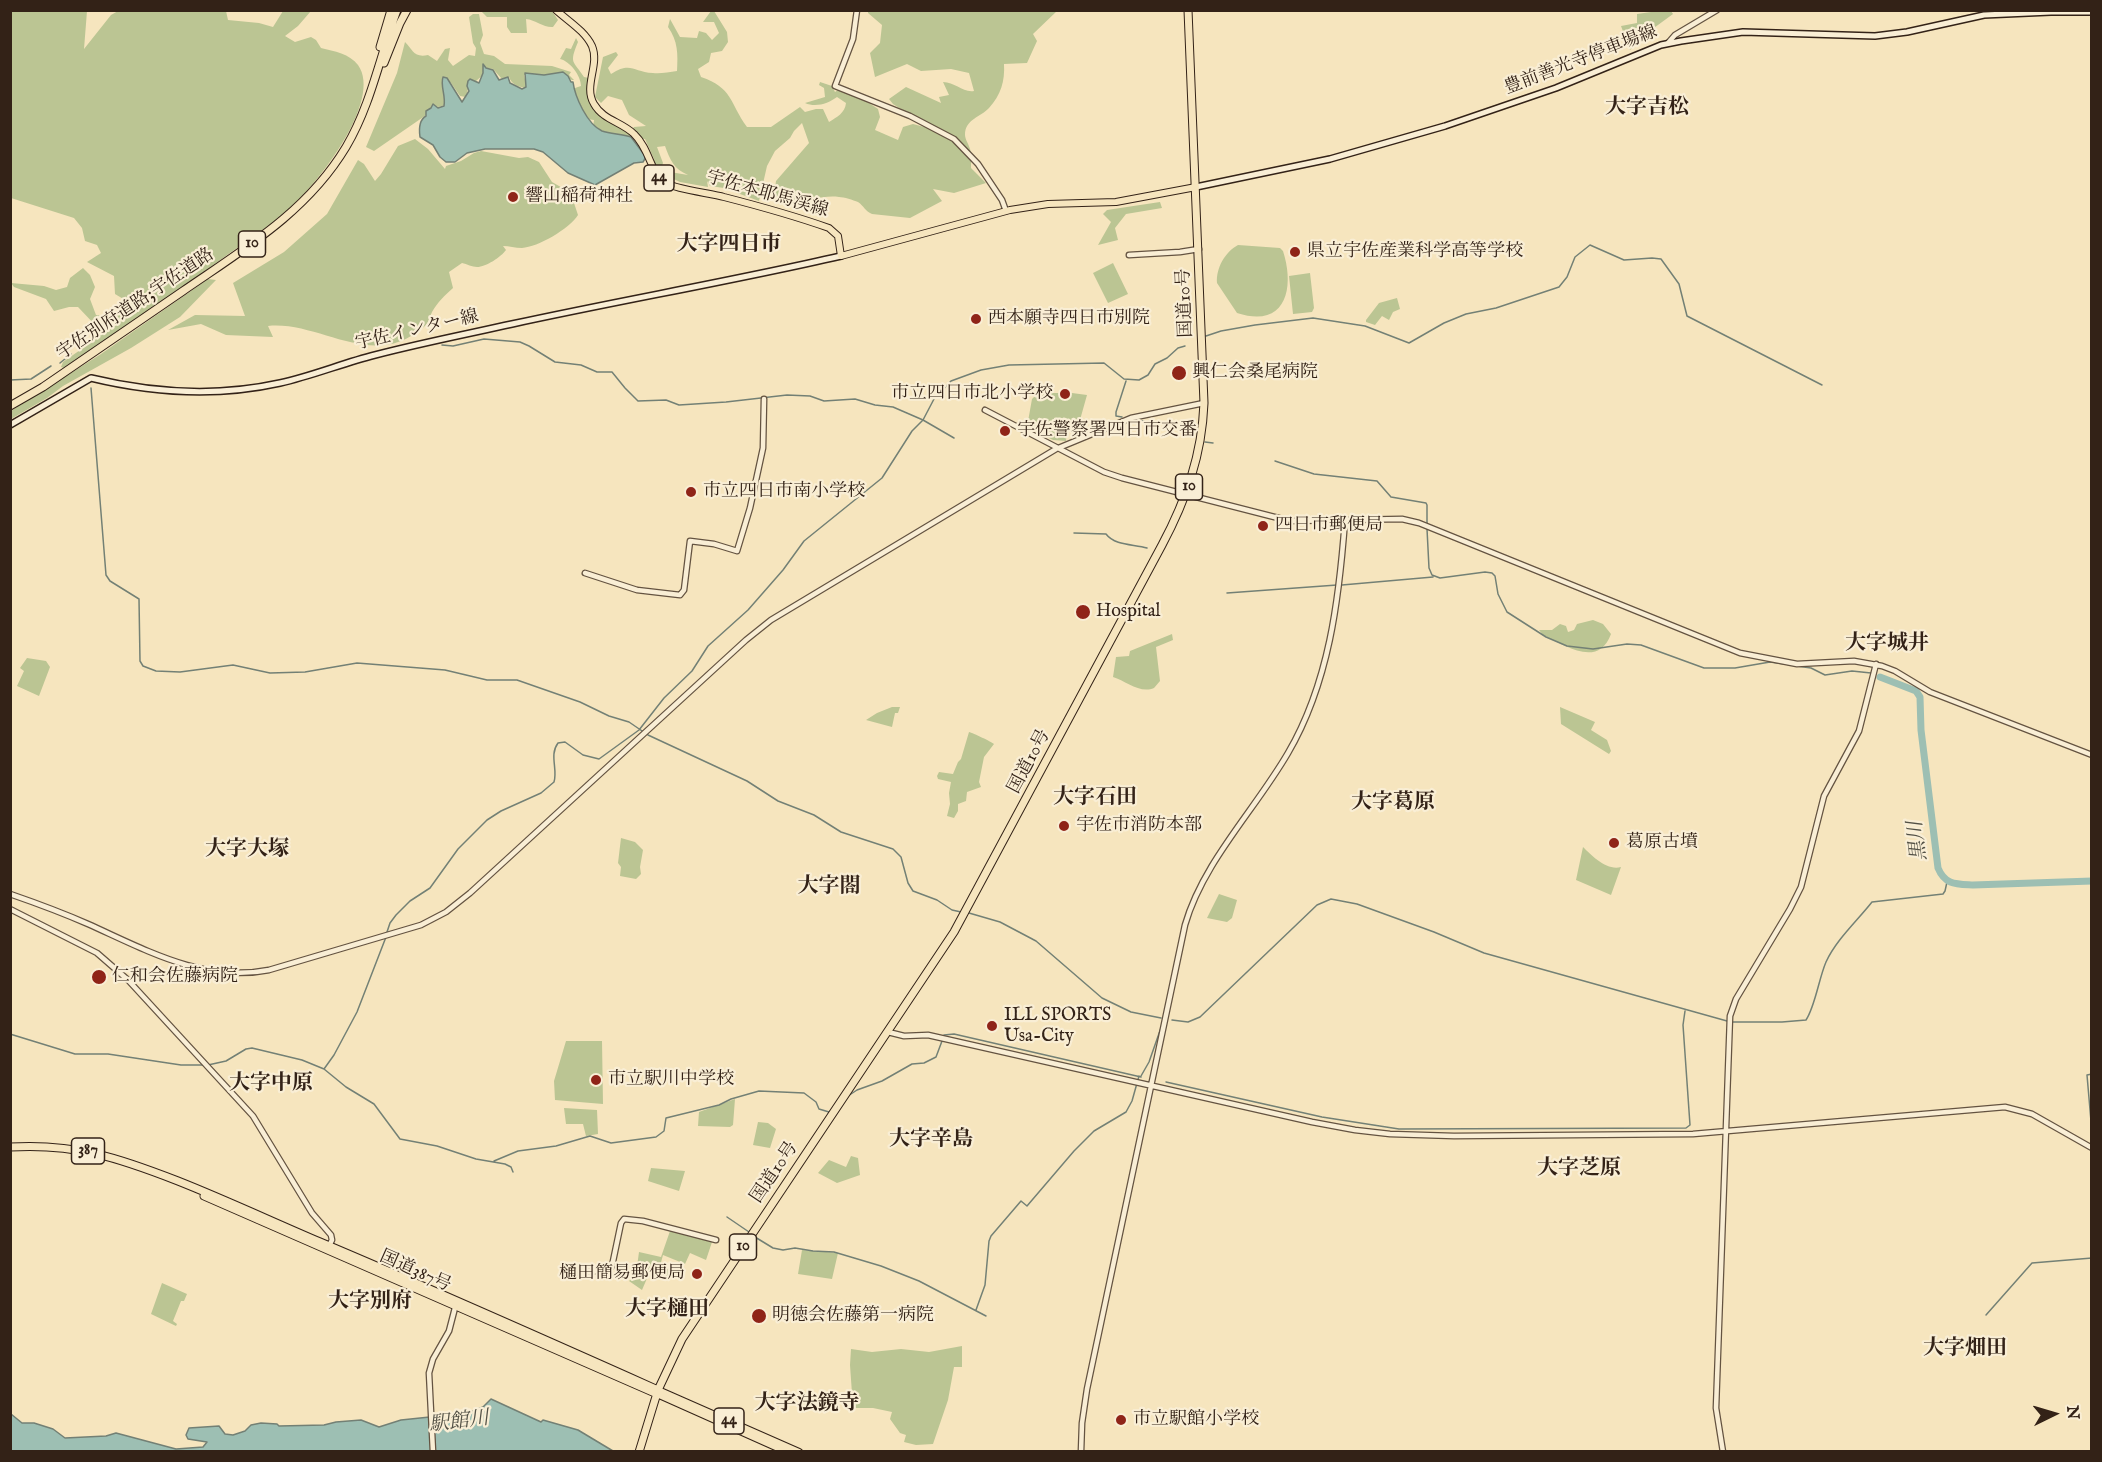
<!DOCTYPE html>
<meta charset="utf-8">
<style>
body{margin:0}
#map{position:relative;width:2102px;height:1462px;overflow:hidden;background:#f6e5be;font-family:"IM FELL English",serif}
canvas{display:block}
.frame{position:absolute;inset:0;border:12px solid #332217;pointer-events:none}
.north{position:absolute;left:2024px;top:1384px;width:60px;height:60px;-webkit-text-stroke:4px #f9eed5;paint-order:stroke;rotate:85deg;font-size:16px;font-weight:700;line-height:24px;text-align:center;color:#332217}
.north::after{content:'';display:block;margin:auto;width:21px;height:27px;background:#332217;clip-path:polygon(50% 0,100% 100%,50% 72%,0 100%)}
</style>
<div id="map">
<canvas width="2102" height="1462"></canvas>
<div class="frame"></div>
<div class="north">N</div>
</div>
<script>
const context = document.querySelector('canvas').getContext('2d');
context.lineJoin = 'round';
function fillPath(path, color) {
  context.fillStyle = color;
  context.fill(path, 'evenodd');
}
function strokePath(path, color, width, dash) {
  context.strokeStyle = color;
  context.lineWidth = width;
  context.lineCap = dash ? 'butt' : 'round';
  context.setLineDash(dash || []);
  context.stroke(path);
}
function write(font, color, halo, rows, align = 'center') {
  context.font = font + ' "IM FELL English","Noto Serif JP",serif';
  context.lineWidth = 4.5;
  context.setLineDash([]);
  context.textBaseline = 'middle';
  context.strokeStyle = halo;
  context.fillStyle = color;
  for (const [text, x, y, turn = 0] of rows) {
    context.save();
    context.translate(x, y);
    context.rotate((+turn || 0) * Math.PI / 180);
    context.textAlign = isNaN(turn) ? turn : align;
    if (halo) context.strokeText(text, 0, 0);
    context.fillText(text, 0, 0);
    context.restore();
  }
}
fillPath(new Path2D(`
 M11 11H87L84 49 111 15 118 11H226L228 20 259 23 273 27 283 11H311L298 26 285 36 295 42 311 37 316 40 321 48C334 51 350 54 358 65 383 100 318 183 292 206 270 227 243 243 219 261 168 298 117 335 64 368L61 367 63 362 93 341 98 334 97 327 78 307H69L54 311 46 299 14 287 11 283 44 286 56 290 67 287 70 278 83 268 90 275 95 287 90 299 96 315 113 317 131 309 125 300 115 294 114 276 87 262 101 253 97 245 85 241 82 228 74 218 11 198Z
 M481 11H552L558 20 553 27C544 28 536 20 526 19L527 33H511L507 27V17H487Z
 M711 11H714L727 32 728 42 722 51 711 53 709 62 698 69 701 77C733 88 729 102 747 127H771L800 107 805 112 816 109H823L829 122C837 117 845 113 846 103L837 97C829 103 816 108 805 103L825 97 824 88 819 85 820 82 832 86 835 92 838 90 857 95 878 109 880 117 875 130 898 140 903 127 913 124 932 129 893 104 889 99 906 87 941 103 939 97 949 95 943 82C955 82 963 93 974 91L969 73 951 69 921 71 907 64 875 77 870 53 880 43 882 25 868 13V11H1057L1033 34 1037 41 1027 63 1004 64C1005 81 1001 95 989 108 981 117 965 119 965 135 965 139 969 145 970 149 972 155 971 162 971 168L986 183 954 193 933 189 942 201 910 218 872 214C865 211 864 206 858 202 853 200 844 197 839 197 817 194 795 208 774 196L776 181 809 143 802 123 794 131 790 138 775 151 767 166 759 201 724 188 710 186 707 181 708 187 680 182 663 174 664 171 688 175C674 169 670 160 665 146L657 147 663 163 659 173 655 171 654 159 645 139H635L597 130 593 127 594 120 587 119 577 98 573 94 575 88 581 86C581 76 570 61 560 59L566 48 571 49 576 38 578 42C569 64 573 60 584 77L589 78 592 105 632 130 634 127 646 126 629 115 622 100 608 96 601 103 595 97 603 57 616 52 618 55 608 68 611 74C631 61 633 72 653 73 660 74 669 72 677 71 678 54 678 41 668 27L670 19 680 37 697 38 699 31 706 33 712 40 719 33 714 22H703Z
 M1658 11H1671L1673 14 1647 33 1630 50 1621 26 1637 23V14Z
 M473 14H479L483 35 480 43 484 54 494 56 505 64 552 66 571 72 569 75 574 80H572L561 74 547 78 524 75 527 88C519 87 512 85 509 77L502 79 493 69 485 68 483 75 476 81H470L466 97 460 96 451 83 442 77 445 105 438 107 434 105 432 111 374 151 366 147 397 73 405 42C413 50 414 58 428 55L437 61 445 49 450 48 448 60 453 66 469 55 475 56 476 48 473 43 469 17Z
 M415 139 428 149 445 169 446 166 461 161 474 153 481 151 519 158 528 157 539 162 552 182 566 190 573 200 578 215C569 229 538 247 522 248 515 248 509 246 503 246L506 250C501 257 486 267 477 267 472 267 467 264 462 263L449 272 453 288C445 295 437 303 432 312 430 316 429 321 426 325 422 329 416 333 411 336 365 364 316 321 268 326L273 337 226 335 201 324 168 330 195 315 245 316 233 283 284 252 327 214 358 160 364 164 375 181 381 174 398 146Z
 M1160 202 1162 208 1126 214 1115 228 1118 240 1098 245 1111 222 1103 214 1107 210Z
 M1238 245 1280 248 1283 251C1295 288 1286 329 1237 313L1217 283C1216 268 1225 252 1238 245Z
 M1113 263 1128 294 1108 303 1093 273Z
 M1310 273 1314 308 1312 312 1293 314 1289 276Z
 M208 279 216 280 180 317 131 348 63 386 47 398 11 419V411L101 354Z
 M1397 298 1400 309 1393 312 1389 320 1382 316 1375 325 1366 322V320L1379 303Z
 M1038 393H1072L1087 395 1078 427 1067 431 1066 441 1053 440 1027 427 1032 399Z
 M1593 620 1603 624 1611 634C1598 669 1565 645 1543 635L1539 630H1552L1560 624 1566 626 1568 632 1574 630 1577 624Z
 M1172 634 1173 640 1156 647 1160 681 1154 688C1140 694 1126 681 1113 677L1116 657 1129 656 1130 651Z
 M27 658 46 661 50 667 39 696 17 686 24 671 20 668Z
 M892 707H900L898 713H895L892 727 866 720 877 713Z
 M1560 707 1595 722 1591 730 1607 740 1611 751 1609 754 1561 724Z
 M969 732C973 733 992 742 994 744L984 757 979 782 981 787 967 792 966 801 958 804V811L954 818 947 816 950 804 949 793 951 782 938 779 937 776 939 772 953 774 958 762 961 759Z
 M621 838 635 842 643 850 640 867 641 874 636 879 620 876 621 867 618 863Z
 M1583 847C1592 856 1607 871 1621 867L1611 895 1576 880Z
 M1219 894 1237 900 1232 918 1227 922 1207 918Z
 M566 1041H602L603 1104 555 1100 554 1081Z
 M735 1099 733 1125 730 1127 698 1126 699 1112Z
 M564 1108 597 1110 598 1134 586 1136 583 1124H566Z
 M758 1122 768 1123 776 1129 770 1148 753 1145Z
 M851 1156 858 1158 860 1175 837 1183 818 1173 829 1160 846 1167Z
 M651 1168 685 1171 679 1191 648 1181Z
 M670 1231 712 1242 706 1260 690 1253 685 1264 663 1255 660 1266 672 1270 668 1281 648 1276 642 1290 629 1281 636 1274 639 1252 661 1257Z
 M802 1250 838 1253 832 1279 798 1274Z
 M162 1283 187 1294 184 1301H181L173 1321 177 1324 176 1326 151 1314Z
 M962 1346V1367H954L948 1400 933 1444 916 1445 904 1442 906 1435 900 1433 890 1419 892 1412 873 1408H853L850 1365 851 1349 872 1352 901 1349 929 1352Z`), '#bbc593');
const water = new Path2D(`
 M483 64 486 68 493 70 499 80 508 77 510 83 522 89 526 87 525 73 544 75 563 72 568 76 571 82H573C575 97 587 124 602 131 611 134 622 134 631 137L646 157 643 162 634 163 595 185 568 173 543 152 534 149H485L467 153 455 162H446L440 157 433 145 420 137C419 130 419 120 426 116V111L431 108 433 104 438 108 444 106C446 95 440 86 443 77L447 78 462 102 469 91 467 86 468 81 470 79 479 83 483 73Z
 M491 1399 541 1422 543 1420 578 1430 613 1451 14 1452 11 1450V1414L22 1423H34L53 1429 65 1438 106 1436 116 1433 176 1449 203 1447 207 1442 188 1439 186 1435 189 1428 219 1426 225 1434 233 1435 245 1431 251 1425 261 1423 277 1424 279 1426 324 1425 336 1422 361 1420 379 1427 401 1420 468 1413 483 1407Z`);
fillPath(water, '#9dbfb3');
strokePath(water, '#738075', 1.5);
strokePath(new Path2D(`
 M1206 336 1221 331 1255 325 1313 318 1365 326 1409 343 1444 323 1466 314 1496 308 1559 287 1567 277 1575 257 1590 245 1624 260 1652 258 1661 259 1679 284 1687 316 1822 385
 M442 345 453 346 484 339 520 342 529 346 555 362 581 365 597 372H612L625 388 638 401 666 400 679 405 726 402 787 395 810 396 824 401 855 399 875 405 893 407 923 420 934 399 951 381 981 370 1009 365 1104 363 1124 379 1139 380 1148 375 1155 364 1167 358 1178 348 1185 346
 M60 363 71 354
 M10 380 31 379 51 366
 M91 388 106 575 110 581 139 599 140 661 143 666 156 671 180 672 233 665 270 673 305 672 357 663 445 670 487 680H517L580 702 609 716 629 722 648 735 747 781 778 801 814 815 841 832 893 849 901 857 908 883 913 891 937 900 952 910 961 912
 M1122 417 1116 416V412L1126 381
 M1134 421H1143L1153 425
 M1205 442 1213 443
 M1275 461 1314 474 1377 481 1391 497 1426 503 1427 505V525
 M1427 529 1429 568 1432 575 1440 578 1485 572 1492 573 1495 576 1498 594 1507 612 1546 637 1567 646 1593 649 1627 644 1641 645 1704 668H1735L1770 662 1792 665
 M1074 533 1106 534C1115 546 1134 544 1147 548
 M1342 585 1433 577
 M1227 593 1337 585
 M1797 666 1811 668 1825 675 1852 671 1871 673
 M969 913 1000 922 1036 941 1102 998 1131 1012 1161 1018
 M387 932 390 923 396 915 410 901 430 888 458 849 487 820 501 811 541 793 554 782C558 769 549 755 558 743L565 742 583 755 599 759 639 730 664 698 692 671 708 646 748 610 783 570 804 541 882 478 912 431 923 420 954 438
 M1172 1020 1188 1022 1200 1017 1317 905 1331 899 1357 904 1434 932 1484 953 1727 1021
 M1732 1022H1782L1806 1020C1815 1007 1819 978 1826 962 1836 940 1857 921 1872 902L1943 894 1945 891 1947 882
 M10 1034 75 1054H108L181 1065H204
 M944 1035 954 1034 1141 1077
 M208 1065 226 1061 246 1049 252 1048 302 1060 324 1069 346 1087 374 1104 400 1139 437 1146 476 1159 505 1164 511 1167 513 1172
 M324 1069 334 1055 357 1012 386 937
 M2092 1074 2087 1075 2092 1133
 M1141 1076 1149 1062 1162 1025
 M1166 1082 1322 1117 1399 1129 1686 1128 1690 1125 1683 1025 1685 1011
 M848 1096 857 1090 882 1081 912 1064 924 1063 936 1057 942 1041
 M494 1161 518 1151 556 1146 590 1136 611 1143 656 1137 664 1131 666 1118 719 1105 731 1099 759 1091 804 1093 816 1102 819 1109 829 1112 831 1111
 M727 1217 749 1232
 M755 1237 773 1248 783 1250 795 1248 813 1251 834 1252 881 1266 919 1281 986 1316
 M976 1310 985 1285 989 1241 991 1236 1021 1201 1027 1206 1074 1151 1094 1131 1126 1112 1132 1101 1139 1076
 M1986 1315 2032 1263 2092 1258`), '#738075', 1.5);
strokePath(new Path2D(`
 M1880 677 1916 691 1920 697 1921 730 1938 868C1945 885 1956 884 1973 885L2092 881`), '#9dbfb3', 7);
const tertiary = new Path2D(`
 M857 10 853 39 835 86 910 116 954 139 978 164 1002 200 1006 211
 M1668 43 1675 35 1717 10
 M1129 255 1180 252 1199 249
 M985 410 1104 472 1122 478 1290 521 1402 519 1419 523 1740 653 1797 664 1854 661 1882 666 1895 671 1930 692 2092 755
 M585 573 637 590 680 595 684 590 690 541 714 544 737 551 750 508 763 448 764 399
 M10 894C36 903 63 913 88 924 146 950 204 983 269 970L421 925 446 912 470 893 746 640 771 620 1056 449 1131 418 1204 403
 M10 909 97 953 128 980 253 1116 312 1213 331 1235 332 1240 328 1248
 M888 1032 904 1036 928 1035 1312 1122 1355 1130 1390 1134 1454 1136 1693 1134 2005 1107 2032 1114 2092 1148
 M580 1274 606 1269 612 1266 621 1223 624 1219 643 1221 716 1240
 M433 1452 429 1373 433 1359 449 1331 456 1304
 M1081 1452 1082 1423 1087 1389 1185 925C1203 862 1255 810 1288 753 1329 683 1339 600 1345 520
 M1723 1452 1716 1408 1730 1016 1736 999 1790 909 1801 887 1824 796 1859 731 1876 664`);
const secondary = new Path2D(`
 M1196 187 1330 159 1445 126 1556 88 1661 45 1681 41 1743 32 1875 36 1907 32 1984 15 2051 12H2092
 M10 425 91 378C153 393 217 397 280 383 312 376 343 363 375 355 421 343 467 334 512 324 622 300 732 281 841 256`);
const primary = new Path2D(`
 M556 10C568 21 585 31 592 46 600 65 583 86 594 104 603 120 622 122 634 134 649 148 651 172 662 181 672 189 710 193 724 197 759 206 795 216 829 228L838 236 841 256 1010 210 1048 204 1116 202 1196 187
 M658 1390 799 1452
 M657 1394 787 1452`);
const trunk = new Path2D(`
 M10 1147C75 1143 119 1158 178 1181 226 1200 273 1222 320 1242 434 1290 546 1340 658 1390
 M204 1196 657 1394
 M639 1452 658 1390 682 1339 954 932 1162 545C1186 500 1202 455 1204 403L1188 10`);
const motorway = new Path2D(`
 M380 47 391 10
 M384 63 400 23 407 10
 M10 406 43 387C90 355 136 323 183 291 244 249 307 212 346 147 371 105 380 56 397 10`);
strokePath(tertiary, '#645341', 7);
strokePath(secondary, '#332217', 8);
strokePath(primary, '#332217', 8);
strokePath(trunk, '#332217', 9);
strokePath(motorway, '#332217', 9);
strokePath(tertiary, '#f9eed5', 4.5);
strokePath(secondary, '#f9eed5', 5);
strokePath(primary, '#f6e5be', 6);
strokePath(trunk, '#f6e5be', 7);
strokePath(motorway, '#f6e5be', 7);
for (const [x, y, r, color] of [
 [513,197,6,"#8f2418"],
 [1295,252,6,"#8f2418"],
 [976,319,6,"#8f2418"],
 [1179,373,8,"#8f2418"],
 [1065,394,6,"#8f2418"],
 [1005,431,6,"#8f2418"],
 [691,492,6,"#8f2418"],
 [1263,526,6,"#8f2418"],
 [1083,612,8,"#8f2418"],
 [1064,826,6,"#8f2418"],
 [1614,843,6,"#8f2418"],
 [99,977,8,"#8f2418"],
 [992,1026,6,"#8f2418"],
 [596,1080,6,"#8f2418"],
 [697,1274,6,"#8f2418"],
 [759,1316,8,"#8f2418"],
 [1121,1420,6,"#8f2418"]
]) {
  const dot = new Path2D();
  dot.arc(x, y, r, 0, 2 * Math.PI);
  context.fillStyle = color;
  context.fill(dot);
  strokePath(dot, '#f9eed5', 2);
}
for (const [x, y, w] of [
 [659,178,30],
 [252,244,27],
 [1189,487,27],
 [88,1151,33],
 [743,1247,27],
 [729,1421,30]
]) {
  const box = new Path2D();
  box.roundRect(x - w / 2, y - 13, w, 26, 4.5);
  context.fillStyle = '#f9eed5';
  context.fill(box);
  strokePath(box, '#332217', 1.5);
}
write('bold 16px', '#332217', null, [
 ["44",659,178],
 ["10",252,244],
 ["10",1189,487],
 ["387",88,1151],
 ["10",743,1247],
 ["44",729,1421]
]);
write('18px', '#332217', '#f9eed5', [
 ["豊前善光寺停車場線",1581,61,-21],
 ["宇佐本耶馬渓線",767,195,16],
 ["国道10号",1186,303,-92],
 ["宇佐別府道路;宇佐道路",136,305,-34],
 ["宇佐インター線",417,331,-13],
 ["国道10号",1030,762,-62],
 ["国道10号",775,1173,-56],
 ["国道387号",415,1272,24]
]);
write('18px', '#332217', '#f9eed5', [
 ["響山稲荷神社",525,197],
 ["県立宇佐産業科学高等学校",1307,252],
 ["西本願寺四日市別院",988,319],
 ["興仁会桑尾病院",1192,373],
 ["市立四日市北小学校",1053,394,"right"],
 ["宇佐警察署四日市交番",1017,431],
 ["市立四日市南小学校",703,492],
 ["四日市郵便局",1275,526],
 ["Hospital",1096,612],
 ["宇佐市消防本部",1076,826],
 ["葛原古墳",1626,843],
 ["仁和会佐藤病院",112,977],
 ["ILL SPORTS",1004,1016],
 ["Usa-City",1004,1037],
 ["市立駅川中学校",608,1080],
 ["樋田簡易郵便局",685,1274,"right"],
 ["明徳会佐藤第一病院",772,1316],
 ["市立駅館小学校",1133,1420]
], 'left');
write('italic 20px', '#535146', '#f9eed5', [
 ["黒川",1919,841,-97],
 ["駅館川",459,1423,-7]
]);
write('bold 21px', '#332217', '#f9eed5', [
 ["大字吉松",1647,109],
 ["大字四日市",729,246],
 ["大字城井",1887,645],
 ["大字石田",1095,799],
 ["大字葛原",1393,804],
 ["大字大塚",247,851],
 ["大字閤",829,888],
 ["大字中原",271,1085],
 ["大字辛島",931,1141],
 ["大字芝原",1579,1170],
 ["大字別府",370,1303],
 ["大字樋田",667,1311],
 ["大字畑田",1965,1350],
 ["大字法鏡寺",807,1405]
]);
</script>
